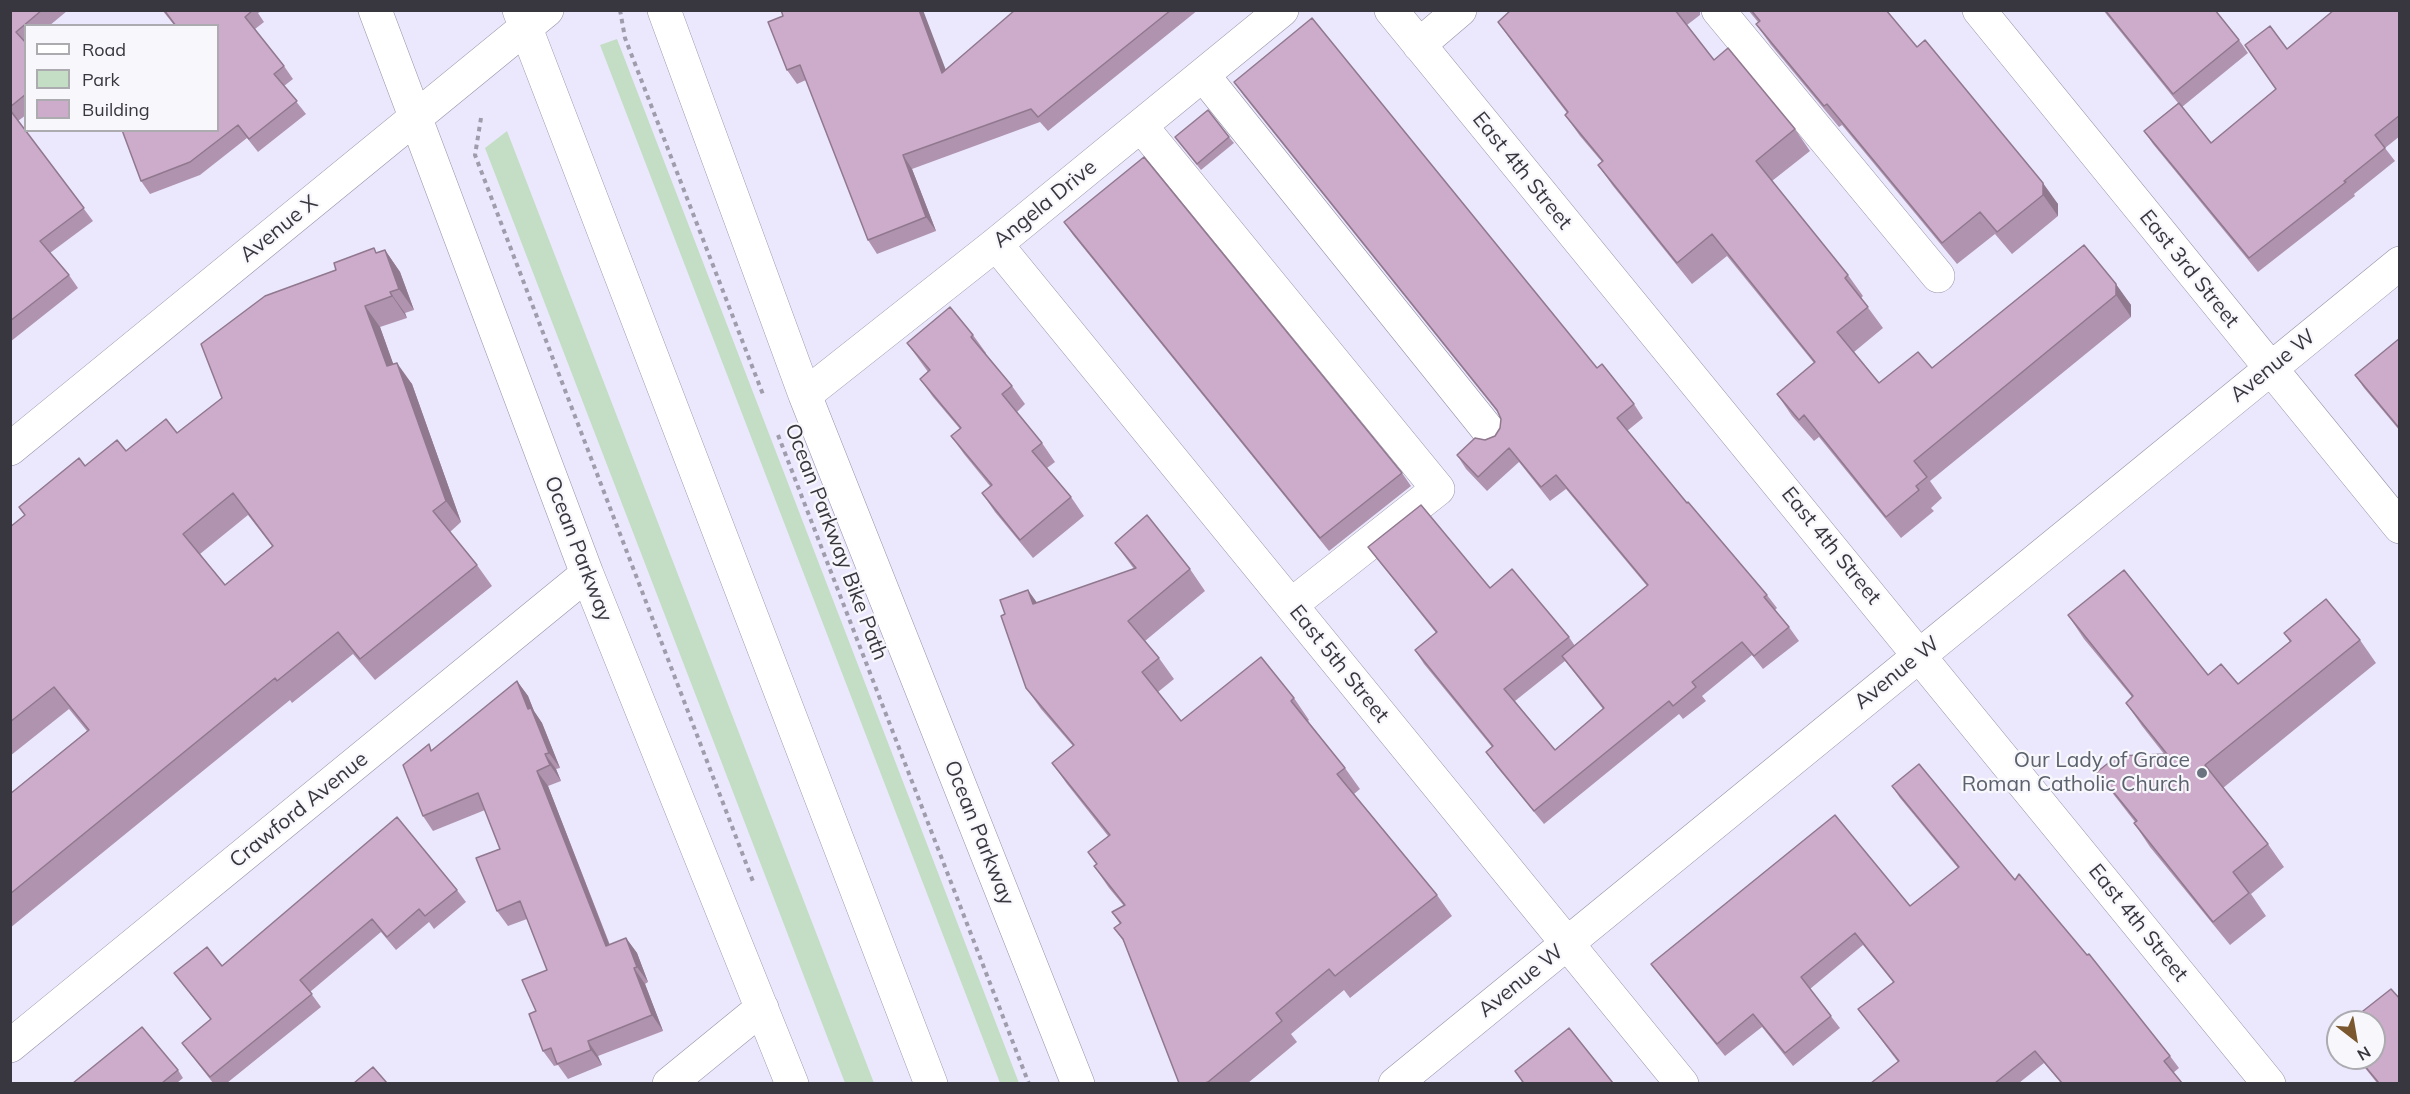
<!DOCTYPE html>
<style>
body{margin:0}
#map{position:relative;width:2410px;height:1094px;overflow:hidden;background:#ebe8fe;font-family:Mulish,sans-serif}
canvas{display:block}
.frame{position:absolute;inset:0;border:12px solid #38373f;pointer-events:none}
.legend{position:absolute;left:24px;top:24px;width:195px;height:108px;box-sizing:border-box;background:#f8f8fc;border:2px solid #ababb0;margin:0;padding:8px 10px;list-style:none;font-size:18px;color:#38373f}
.legend li{display:flex;align-items:center;gap:12px;height:30px}
.legend b{width:30px;border:2px solid #ababb0}
.north{position:absolute;left:2326px;top:1010px;width:60px;height:60px;box-sizing:border-box;background:#f8f8fc;border:2px solid #ababb0;border-radius:50%;rotate:149deg;font-size:16px;font-weight:700;line-height:24px;text-align:center;color:#38373f}
.north::after{content:'';display:block;margin:auto;width:21px;height:27px;background:#7a572f;clip-path:polygon(50% 0,100% 100%,50% 72%,0 100%)}
</style>
<div id="map">
<canvas width="2410" height="1094"></canvas>
<div class="frame"></div>
<ul class="legend">
<li><b style="height:8px;background:#fff"></b>Road</li>
<li><b style="height:16px;background:#c3dec5"></b>Park</li>
<li><b style="height:16px;background:#cdaccb"></b>Building</li>
</ul>
<div class="north">N</div>
</div>
<script>
const context = document.querySelector('canvas').getContext('2d');
context.lineJoin = 'round';
function fillPath(path, color) {
  context.fillStyle = color;
  context.fill(path, 'evenodd');
}
function strokePath(path, color, width, dash) {
  context.strokeStyle = color;
  context.lineWidth = width;
  context.lineCap = dash ? 'butt' : 'round';
  context.setLineDash(dash || []);
  context.stroke(path);
}
function write(font, color, halo, rows, align = 'center') {
  context.font = font + ' Mulish,sans-serif';
  context.lineWidth = 4.5;
  context.setLineDash([]);
  context.textBaseline = 'middle';
  context.strokeStyle = halo;
  context.fillStyle = color;
  for (const [text, x, y, turn = 0] of rows) {
    context.save();
    context.translate(x, y);
    context.rotate((+turn || 0) * Math.PI / 180);
    context.textAlign = isNaN(turn) ? turn : align;
    if (halo) context.strokeText(text, 0, 0);
    context.fillText(text, 0, 0);
    context.restore();
  }
}
fillPath(new Path2D(`
 M617 39 1019 1083H1000L600 45Z
 M507 131 874 1083H845L485 148Z`), '#c3dec5');
const minor = new Path2D(`
 M375 10 587 574 792 1084
 M664 10 805 395 1078 1084
 M1391 10 2269 1084
 M1718 10 1938 276
 M1979 10 2400 527
 M1419 45 1460 10
 M1203 75 1492 435
 M1141 126 1438 489 1291 605
 M996 244 1682 1084
 M805 395 996 244 1282 10
 M10 449 547 10
 M10 1046 587 574
 M669 1084 762 1008
 M1395 1084 2400 263`);
const major = new Path2D(`
 M519 10 931 1084`);
strokePath(minor, '#9592a6', 34);
strokePath(major, '#9592a6', 34);
strokePath(new Path2D(`
 M620 10 625 38 764 397
 M481 118 475 155 754 884
 M778 435 1029 1084`), '#9f9cac', 4, [4.5, 4.5]);
strokePath(minor, '#fff', 33);
strokePath(major, '#fff', 33);
fillPath(new Path2D(`
 M10 10 67 11 49 26H26V115L18 121 93 221 50 253 69 275 78 288 10 342Z
 M162 10H260V12L258 13 264 22 255 29 284 66 293 79 284 86 306 114 258 152 247 138 200 175 150 194 141 181 218 130V26H175Z
 M1014 10H1198L1048 131 1040 122 912 169 936 231 877 254 868 240 806 80 797 84 787 70 783 16 945 70 1015 11Z
 M1511 10H1700V15L1687 25 1714 60 1795 129 1810 151 1772 181 1848 275 1863 296 1861 298 1883 328 1854 352 1879 383 1932 368 2084 245 2131 305V317L1930 481 1942 498 1931 508 1934 511 1901 538 1819 437 1814 441 1792 416 1777 394 1814 363 1727 256 1692 284 1613 186 1598 165 1602 162 1580 136 1565 115 1567 113 1513 43 1498 22Z
 M1748 10H1886L1917 47 2058 204V216L2012 254 1995 234 1957 264 1842 125 1839 127 1771 45 1756 24 1758 22Z
 M2103 10H2215L2239 40 2248 53 2182 107 2211 143 2276 89 2287 49 2400 10V136L2385 148 2395 161 2354 194 2355 196 2258 272 2153 144 2144 131 2178 103Z
 M1234 82 1597 368 1634 404 1643 418 1627 431 1687 503 1767 595 1777 608 1775 610 1789 627 1799 641 1763 669 1752 655 1702 696 1706 701 1683 719 1679 714 1544 824 1496 766 1486 752 1492 747 1424 664 1415 650 1436 633 1378 560 1368 547 1490 588 1569 637 1575 646 1647 586 1566 489 1550 501 1519 462 1487 491 1466 469 1457 455 1495 436 1500 428 1501 419 1499 414 1244 96ZM1565 661 1603 709 1555 750 1515 701Z
 M1175 137H1229L1234 143 1201 170Z
 M1064 222 1402 473 1411 486 1329 551 1073 235Z
 M385 250 400 272 414 310 405 313 407 318 380 327 393 364 412 384 461 522 450 532 477 565 492 586 375 680 353 654 292 703 290 700 10 928V794L87 731 69 709 10 756V527L85 466 177 433 222 398 336 270ZM248 515 272 546 225 585 200 554Z
 M973 335 986 353V354L1012 386 1025 404 1017 412 1042 443 1055 462 1047 468 1071 497 1084 516 1033 558 995 512 982 493 990 486 964 454 951 436 960 429 933 397 920 379 928 372 907 343Z
 M2400 338V431L2364 388 2355 375Z
 M1115 543 1190 569 1205 591 1145 641 1159 658 1174 679 1158 692 1181 721 1294 698 1309 720 1308 721 1345 768 1360 789 1354 794 1437 895 1452 916 1350 998 1344 990 1291 1034 1297 1042 1248 1083H1179L1124 942 1114 928 1120 924 1112 912 1124 906 1109 888 1094 866 1096 864 1108 836 1067 784 1052 763 1073 746 1041 709 1026 688 1037 603 1134 569Z
 M2068 615 2208 675 2238 684 2290 642 2284 633 2360 640 2376 663 2223 788 2268 844 2284 867 2251 894 2266 916 2230 945 2150 847 2134 823 2135 822 2114 795 2097 772 2164 754 2142 726 2126 703 2132 697 2084 639Z
 M517 681 528 696 534 711 542 723 560 768 556 769 561 781 548 786 610 945 626 938 637 953 648 982 645 984 663 1031 598 1056 602 1065 568 1079 558 1065 554 1066 543 1051 536 1011 547 970 527 919 508 926 497 911 500 849 485 810 433 831 423 816 433 750Z
 M1892 786 2015 880 2170 1056 2179 1068 2173 1073 2182 1083H2061L2044 1063 2019 1083H1871L1898 1062 1858 1009 1893 982 1863 945 1810 989 1840 1028 1793 1066 1762 1027 1725 1056 1660 976 1651 964 1910 906 1958 868 1900 798Z
 M457 890 466 902 434 929 429 922 396 950 381 932 310 992 321 1007 227 1083H213L182 1043 211 1020 174 973 222 966Z
 M2357 1058H2374L2400 1083H2377Z
 M178 1070 183 1078 177 1083H73Z`), '#b094af');
fillPath(new Path2D(`
 M919 10H923L952 86 942 73Z
 M903 155 912 169 936 231 926 217Z
 M2043 183 2058 204V216L2043 195Z
 M385 250 400 272 414 310 399 289Z
 M2116 284 2131 305V317L2116 295Z
 M390 292 405 313 407 318 392 296Z
 M365 306 380 327 402 388 387 366Z
 M397 363 412 384 461 522 446 501Z
 M1028 590 1043 611 1033 604Z
 M517 681 528 696 534 711 542 723 560 768 549 753 528 709Z
 M545 754 556 769 561 781 550 765Z
 M537 771 548 786 616 962 606 946Z
 M626 938 637 953 648 982 637 967Z
 M634 968 645 984 663 1031 652 1015Z
 M588 1041 598 1056 602 1065 591 1050Z`), '#90788e');
const building = new Path2D(`
 M10 10H42L16 32 26 43V94L10 107Z
 M164 10H253L245 17 284 66 274 74 297 101 249 139 238 125 190 162 141 181 122 130H218V26H176Z
 M781 10H919L942 73 1015 10H1171L1038 117 1031 109 903 155 926 217 868 240 800 65 787 70 768 22 783 16Z
 M1511 10H1675L1714 60 1728 48 1795 129 1756 161 1848 275 1845 278 1868 307 1837 332 1879 383 1918 352 1932 368 2084 245 2116 284V295L1914 461 1927 477 1916 486 1919 490 1886 517 1804 415 1799 420 1777 394 1815 362 1712 234 1677 263 1598 165 1603 161 1565 115 1568 112 1498 22Z
 M1751 10H1886L1917 47 1925 40 2043 183V195L1997 232 1980 212 1942 243 1827 104 1824 106 1756 24 1760 21Z
 M2105 10H2215L2239 40 2173 94Z
 M2334 10H2400V115L2375 135 2385 148 2344 181 2346 182 2249 258 2144 131 2179 103 2211 143 2276 89 2245 45 2270 26 2287 49Z
 M1312 18 1597 368 1602 364 1634 404 1617 418 1687 503 1688 502 1767 595 1764 597 1789 627 1754 656 1742 642 1692 682 1696 687 1673 706 1669 701 1534 811 1486 752 1493 746 1415 650 1437 632 1368 547 1421 505 1490 588 1512 569 1569 637 1504 689 1555 750 1604 708 1562 656 1648 585 1556 475 1541 487 1509 448 1478 477 1457 455 1475 438 1485 440 1495 436 1500 428 1501 419 1497 410 1234 82Z
 M10 110 84 208 40 241 69 275 10 321Z
 M1208 110 1229 137 1197 164 1175 137Z
 M1144 157 1402 473 1320 538 1064 222Z
 M374 248 376 253 385 250 399 289 390 292 392 296 365 306 387 366 397 363 446 501 433 511 477 565 360 659 338 632 277 681 275 678 10 894V794L89 730 54 687 10 722V527L25 515 19 507 79 458 85 466 117 440 126 451 166 419 177 433 222 398 201 344 265 296 336 270 334 263ZM233 493 273 546 225 585 183 534Z
 M950 307 973 335 971 337 1012 386 1002 394 1042 443 1032 451 1071 497 1020 540 982 493 992 485 951 436 961 428 920 379 930 370 907 343Z
 M2400 338V429L2355 375Z
 M1147 515 1190 569 1128 621 1159 658 1142 672 1181 721 1261 657 1294 698 1291 701 1345 768 1337 774 1437 895 1335 976 1329 969 1276 1013 1282 1021 1208 1082 1205 1083H1179L1123 939 1114 928 1121 923 1112 912 1125 905 1094 866 1097 864 1088 852 1110 835 1052 763 1074 745 1026 688 1001 616 1005 614 1000 600 1028 590 1033 604 1136 568 1115 543Z
 M2124 570 2208 675 2221 664 2238 684 2291 641 2284 633 2326 599 2360 640 2205 765 2268 844 2233 872 2249 893 2213 922 2134 823 2137 821 2097 772 2117 756 2167 754 2126 703 2133 696 2068 615Z
 M517 681 528 709 531 708 549 753 545 754 550 765 537 771 606 946 626 938 637 967 634 968 652 1015 588 1041 591 1050 557 1064 551 1048 543 1051 529 1014 536 1011 522 980 547 970 520 901 497 911 476 858 500 849 478 793 423 816 403 765 429 744 431 751Z
 M1919 764 2015 880 2019 874 2087 955 2089 954 2170 1056 2164 1061 2182 1083H2062L2035 1051 1995 1083H1871L1899 1061 1858 1009 1894 982 1855 933 1801 977 1831 1016 1785 1053 1753 1014 1717 1044 1651 964 1835 815 1910 906 1959 867 1892 786Z
 M397 817 457 890 425 916 419 909 387 937 372 919 300 980 312 994 210 1077 182 1043 211 1019 174 973 207 947 222 966Z
 M2391 989 2400 999V1083H2379L2358 1058H2374V1022H2349Z
 M142 1027 178 1070 162 1083H73Z
 M1569 1028 1613 1083H1521L1523 1082 1515 1071Z
 M373 1067 387 1083H354Z`);
fillPath(building, '#cdaccb');
strokePath(building, '#90788e', 1.5);
for (const [x, y, r, color] of [
 [2202,773,6,"#6b7280"]
]) {
  const dot = new Path2D();
  dot.arc(x, y, r, 0, 2 * Math.PI);
  context.fillStyle = color;
  context.fill(dot);
  strokePath(dot, '#f8f8fc', 2);
}
write('21px', '#38373f', '#f8f8fc', [
 ["East 4th Street",1522,171,51],
 ["Angela Drive",1045,204,-39],
 ["Avenue X",279,229,-39],
 ["East 3rd Street",2189,269,51],
 ["Avenue W",2273,366,-39],
 ["Ocean Parkway Bike Path",836,542,69],
 ["East 4th Street",1831,546,51],
 ["Ocean Parkway",578,549,69],
 ["East 5th Street",1339,664,51],
 ["Avenue W",1897,673,-39],
 ["Crawford Avenue",299,810,-39],
 ["Ocean Parkway",979,833,68],
 ["East 4th Street",2138,923,51],
 ["Avenue W",1521,981,-39]
]);
write('21px', '#5b616d', '#f8f8fc', [
 ["Our Lady of Grace",2190,761],
 ["Roman Catholic Church",2190,785]
], 'right');
</script>
